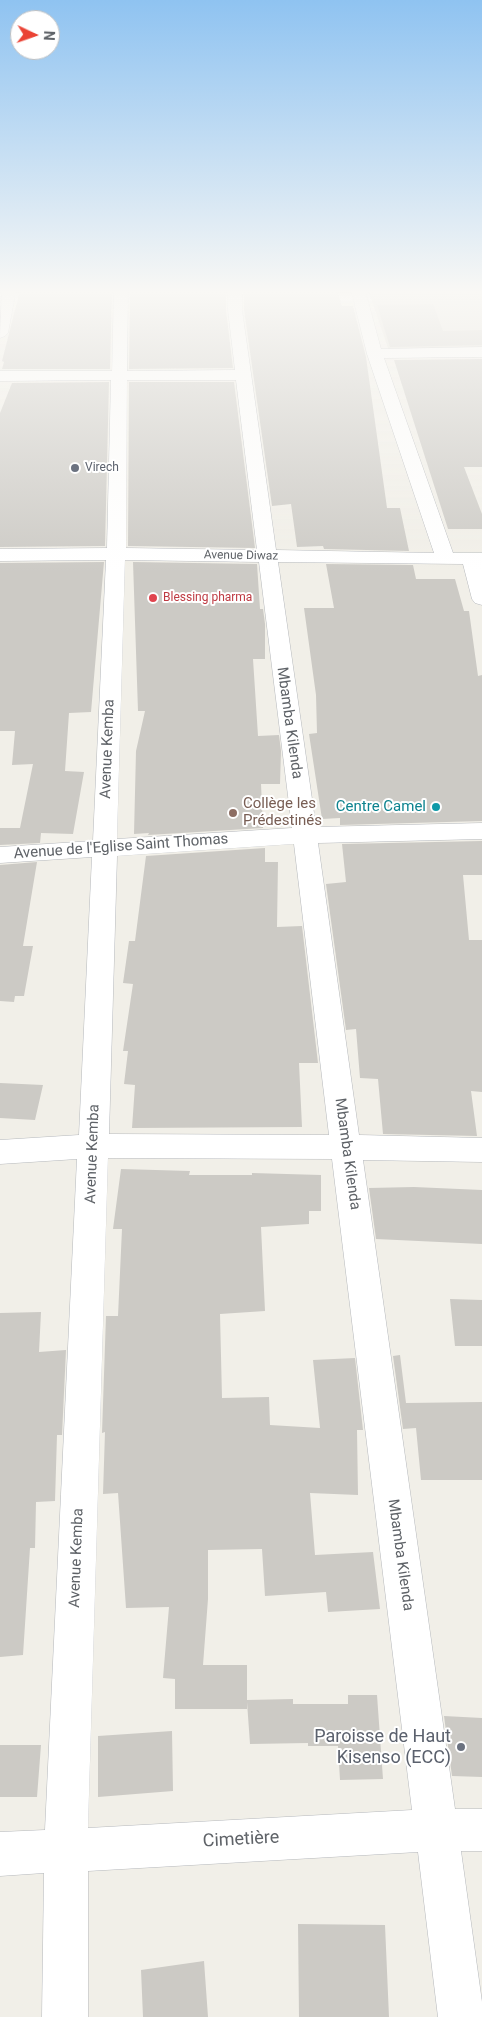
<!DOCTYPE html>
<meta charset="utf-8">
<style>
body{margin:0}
#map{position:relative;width:482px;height:2017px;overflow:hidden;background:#f1efe8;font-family:Roboto,sans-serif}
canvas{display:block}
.north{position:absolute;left:10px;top:10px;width:50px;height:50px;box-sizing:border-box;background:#fff;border:1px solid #bfc1c3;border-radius:50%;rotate:93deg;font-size:14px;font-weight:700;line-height:20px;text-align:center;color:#5f6368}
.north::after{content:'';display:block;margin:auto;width:18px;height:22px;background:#ea4335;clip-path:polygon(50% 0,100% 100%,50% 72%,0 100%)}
</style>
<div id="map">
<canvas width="482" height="2017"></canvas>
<div class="north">N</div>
</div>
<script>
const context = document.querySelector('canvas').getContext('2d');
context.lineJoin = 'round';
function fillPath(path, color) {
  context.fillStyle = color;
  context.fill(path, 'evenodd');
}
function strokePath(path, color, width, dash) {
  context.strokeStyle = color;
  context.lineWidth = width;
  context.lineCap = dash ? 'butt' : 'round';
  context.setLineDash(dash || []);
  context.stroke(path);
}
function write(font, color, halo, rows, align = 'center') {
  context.font = font + ' Roboto,sans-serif';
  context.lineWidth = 4;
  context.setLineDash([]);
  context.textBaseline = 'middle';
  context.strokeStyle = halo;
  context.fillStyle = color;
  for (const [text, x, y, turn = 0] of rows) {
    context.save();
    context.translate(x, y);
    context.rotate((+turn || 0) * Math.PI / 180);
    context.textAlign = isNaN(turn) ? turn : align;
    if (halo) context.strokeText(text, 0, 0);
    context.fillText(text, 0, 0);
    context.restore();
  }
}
fillPath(new Path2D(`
 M368 290H482V349L389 351Z`), '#e1ded6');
fillPath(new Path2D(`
 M20 290H112L110 369H2L4 362 2 361Z
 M130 290H226V310L233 368 129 369Z
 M244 290 337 291 342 306H353L366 357 387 508H400L409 551 324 549 323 546 297 547 291 504 272 506 244 310Z
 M433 304 443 331 482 330V345L390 347 377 305Z
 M482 359V467H464L482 514V529H448L394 360Z
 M109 382 105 546 0 547V413L12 383Z
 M129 382H234L255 548 128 546Z
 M104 562 91 712 69 713 65 771 84 772 73 834 41 833 40 843 0 845V828H20L33 764 12 765 15 731H0V563Z
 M133 562 257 564 260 609H263L265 624V659H253L258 736 279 735 281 751 280 784H261L263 828 148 835 149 833 134 834 136 751 145 711H138Z
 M326 564 413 565 416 579H455L464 611H469L478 676 482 675V821L340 825V818L322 819 309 734 317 733 316 695 304 608H334Z
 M482 841V875H463L469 940H482V1092L471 1091 477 1136 383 1134 378 1079 360 1078 356 1029 346 1030 326 884 346 882 342 844Z
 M265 848V862H278L277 927 302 926 318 1063H299L302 1127 132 1128 135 1085 124 1084 128 1051H123L133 984 123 983 129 941H135L146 856Z
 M37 862 23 946H33L24 996H15L14 1002 0 1001V865Z
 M0 1083 43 1085 35 1120 0 1118Z
 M121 1169 190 1171 189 1175H252V1173L321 1175V1211H309V1224L261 1227 265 1311 220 1314 222 1398 269 1397 270 1425 320 1428 313 1360 355 1358 363 1430H357L358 1495 310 1493 315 1555 373 1552 380 1609 328 1612 326 1592 265 1596 262 1549 208 1550V1599L203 1665H247V1700L293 1699V1704H348V1695H377L383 1779 340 1780 338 1746H308V1743L250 1744 247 1702V1709H175V1679L163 1678 169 1607 126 1608 118 1493 103 1494 105 1432 102 1433 106 1316H118L122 1229H113Z
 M414 1187 482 1190V1244L376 1239 369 1188Z
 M450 1299 482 1300V1346H455Z
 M41 1312 39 1352 66 1350 62 1435H57L55 1501 36 1502 35 1548H30L23 1655 0 1657V1313Z
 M400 1355 406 1403 482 1402V1480H421L416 1428 403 1429 393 1356Z
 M444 1716 482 1718V1777L452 1776Z
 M172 1731 173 1791 98 1797V1736Z
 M0 1745H41L37 1797H0Z
 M298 1924 385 1925 389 2017H299Z
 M204 1961 208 2017H143L141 1970Z`), '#cccac5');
const street = new Path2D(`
 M2 290H16L8 333 5 336 0 338Z
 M114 290H128L127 371 235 370 228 310V290H242V310L276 550 434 553 367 354 351 290H365L381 349 482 347V357L384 358 453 553H482V605L475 603 472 599 463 564 278 562 316 827 482 823V839L318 843 359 1135 482 1138V1162L363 1160 455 1809H482V1851H461L482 2002V2017H438L418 1852 88 1871V2017H42L44 1873 0 1876V1832L45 1830 77 1159 0 1164V1140L79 1135 92 857 0 863V847L93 841 106 560 0 561V549L107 548 111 380 0 381V371H112ZM127 380H236L257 550 126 548ZM125 560 259 562 292 828 117 839ZM294 844 329 1135 109 1134 117 856ZM108 1158 332 1159 412 1810 88 1828Z`);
strokePath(street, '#b5b8bc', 1);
fillPath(street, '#fff');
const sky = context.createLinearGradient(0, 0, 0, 573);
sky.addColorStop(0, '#8fc3f1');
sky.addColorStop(0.51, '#f9f8f5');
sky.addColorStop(1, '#f9f8f500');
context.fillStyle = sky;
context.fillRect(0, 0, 482, 573);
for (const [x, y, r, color] of [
 [75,468,5,"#6b7280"],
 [153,598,5,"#e0444e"],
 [436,807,5,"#0f9aa8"],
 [233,813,5,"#8d6e63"],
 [461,1747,5,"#6b7280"]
]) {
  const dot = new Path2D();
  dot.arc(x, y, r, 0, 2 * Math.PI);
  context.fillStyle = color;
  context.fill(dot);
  strokePath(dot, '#fff', 2);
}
write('12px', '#5b616d', '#fff', [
 ["Virech",85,468]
], 'left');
write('12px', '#5f6368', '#fff', [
 ["Avenue Diwaz",241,556,1]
]);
write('12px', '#be3a42', '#fff', [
 ["Blessing pharma",163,598]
], 'left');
write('15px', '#5f6368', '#fff', [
 ["Mbamba Kilenda",289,723,82],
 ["Avenue Kemba",108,749,-88],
 ["Avenue de l'Eglise Saint Thomas",121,847,-4],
 ["Avenue Kemba",93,1154,-88],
 ["Mbamba Kilenda",347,1154,82],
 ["Mbamba Kilenda",400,1555,82],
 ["Avenue Kemba",77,1558,-88]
]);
write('15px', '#785e54', '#fff', [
 ["Collège les",243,804],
 ["Prédestinés",243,821]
], 'left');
write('15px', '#0d838f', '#fff', [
 ["Centre Camel",426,807]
], 'right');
write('18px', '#5b616d', '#fff', [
 ["Paroisse de Haut",451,1737],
 ["Kisenso (ECC)",451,1758]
], 'right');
write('18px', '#5f6368', '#fff', [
 ["Cimetière",241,1840,-3]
]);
</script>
